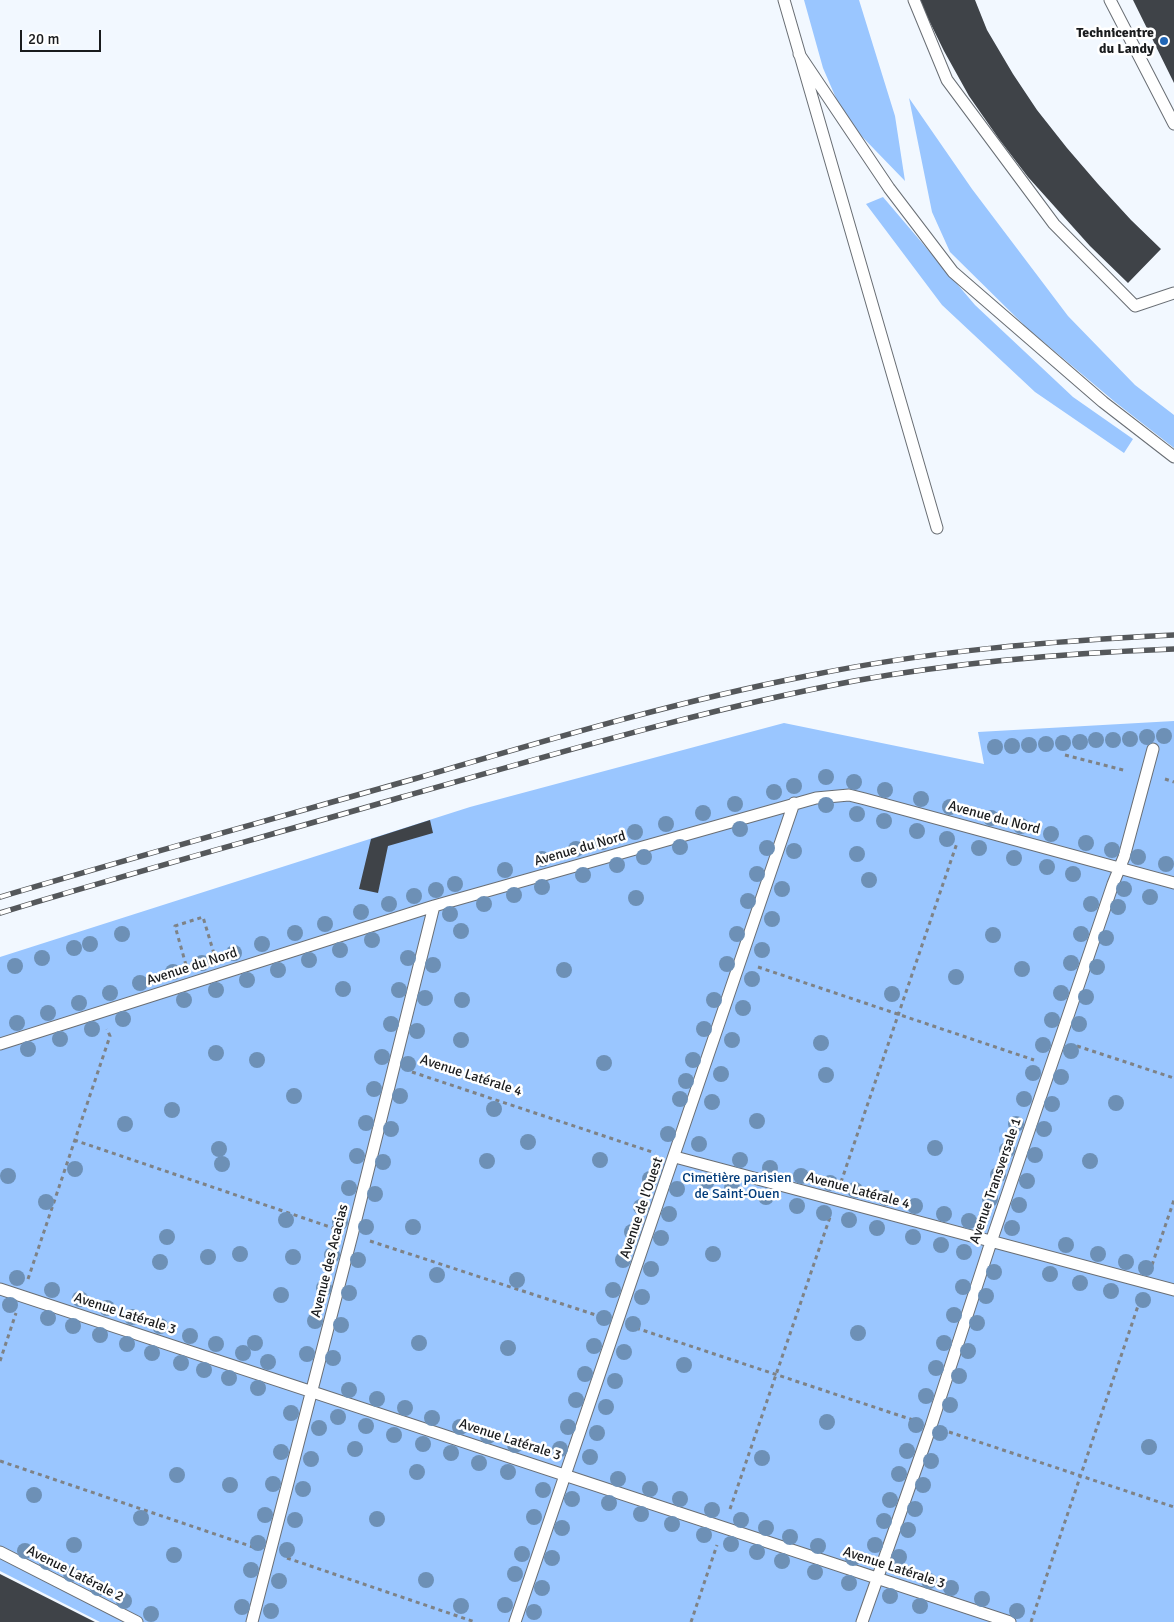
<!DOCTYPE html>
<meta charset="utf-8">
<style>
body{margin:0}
#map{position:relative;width:1174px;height:1622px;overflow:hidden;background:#f2f8ff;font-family:Signika,sans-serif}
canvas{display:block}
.scale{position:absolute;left:20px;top:30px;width:81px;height:22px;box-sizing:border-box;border:2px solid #191b1d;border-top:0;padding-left:6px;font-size:15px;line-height:18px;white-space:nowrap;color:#191b1d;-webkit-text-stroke:4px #fff;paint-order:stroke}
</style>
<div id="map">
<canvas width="1174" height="1622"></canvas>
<div class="scale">20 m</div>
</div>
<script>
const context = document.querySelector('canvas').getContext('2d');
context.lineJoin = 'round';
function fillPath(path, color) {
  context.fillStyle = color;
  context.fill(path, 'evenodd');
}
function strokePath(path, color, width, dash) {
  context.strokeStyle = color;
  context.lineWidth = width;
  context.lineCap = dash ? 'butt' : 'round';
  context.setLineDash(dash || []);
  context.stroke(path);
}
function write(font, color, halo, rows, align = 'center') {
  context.font = font + ' Signika,sans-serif';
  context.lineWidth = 5;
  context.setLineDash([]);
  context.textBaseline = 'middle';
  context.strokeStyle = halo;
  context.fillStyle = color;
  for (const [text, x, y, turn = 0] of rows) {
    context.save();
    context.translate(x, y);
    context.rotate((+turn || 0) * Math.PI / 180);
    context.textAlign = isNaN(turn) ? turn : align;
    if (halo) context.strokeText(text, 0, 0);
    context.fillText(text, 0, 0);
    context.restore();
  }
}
fillPath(new Path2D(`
 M804 0H859L895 116 905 181 845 119 823 68Z
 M909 98 972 189 1068 316 1135 385 1174 415V448L1115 402 1027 328 950 252 932 212Z
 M883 197 975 305 1073 397 1133 439 1124 453 1035 392 942 305 866 204Z
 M1174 721V1622H100L0 1571V957L470 807 784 723 984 764 978 732Z`), '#9ac6ff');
fillPath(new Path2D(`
 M919 0H975L987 30 1013 74 1037 110 1067 148 1098 184 1131 220 1161 249 1128 283 1090 246 1028 177 999 139 969 96 944 51Z
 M1133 0H1174V83Z
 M430 820 433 833 388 846 378 893 359 889 371 839Z
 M0 1574 95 1622H0Z`), '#3f4348');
const lane = new Path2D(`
 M784 0 937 528
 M914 0 947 80 1054 224 1135 306 1174 293
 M1110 0 1174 124
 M799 54 889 188 953 272 1103 402 1174 457
 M0 1044 434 906 816 798 849 795 865 799 1174 883
 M675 1157 1174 1290
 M0 1289 1010 1622
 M0 1552 137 1622
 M252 1622 352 1235 434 906
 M515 1622 794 803
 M862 1622 931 1426 991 1242 1113 884 1124 857 1153 749`);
strokePath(lane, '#696e74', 13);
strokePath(new Path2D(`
 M1065 755 1127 771
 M1165 779 1174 782
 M186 965 175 926 203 917 215 957
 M758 967 1034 1060
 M1077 1046 1174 1078
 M412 1072 655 1153
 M74 1140 333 1228
 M841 1182 957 843
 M370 1241 599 1316
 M1152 1265 1174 1200
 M28 1279 110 1036 107 1029
 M636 1328 913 1420
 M0 1361 16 1313
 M949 1432 1174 1507
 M0 1461 253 1547
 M730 1509 830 1217
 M287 1558 475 1622
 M691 1622 717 1545
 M1031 1622 1140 1300`), '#7e8286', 3, [4, 4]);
strokePath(lane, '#fff', 11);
const rail = new Path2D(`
 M0 897C138 856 276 818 414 779 544 741 674 702 807 676 928 651 1051 641 1174 635
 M0 913C133 872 268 836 402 797 552 755 701 710 854 681 958 662 1068 653 1174 649`);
strokePath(rail, '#55585b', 5.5);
strokePath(rail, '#fff', 4, [11]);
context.fillStyle = '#6d90b6';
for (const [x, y] of [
 [1164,736],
 [1147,737],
 [1130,739],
 [1096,740],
 [1113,740],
 [1080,742],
 [1063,743],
 [1046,744],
 [1029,745],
 [1012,746],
 [995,747],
 [826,777],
 [854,782],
 [794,786],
 [885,790],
 [774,792],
 [921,799],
 [735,804],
 [826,805],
 [950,807],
 [703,813],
 [857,814],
 [991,818],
 [884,821],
 [666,824],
 [1021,826],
 [740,829],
 [917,831],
 [635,832],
 [1051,834],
 [947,839],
 [602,842],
 [1086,843],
 [680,847],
 [767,848],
 [979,848],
 [576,849],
 [1112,850],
 [794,851],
 [857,854],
 [644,857],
 [1138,857],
 [1014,858],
 [542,859],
 [1166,864],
 [617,865],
 [1047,867],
 [505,870],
 [757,874],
 [1073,874],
 [583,875],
 [869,880],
 [455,884],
 [542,887],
 [782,889],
 [1124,889],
 [436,890],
 [514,895],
 [414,896],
 [1150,897],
 [636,898],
 [748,901],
 [389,904],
 [484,904],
 [1091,904],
 [1118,907],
 [361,912],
 [450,914],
 [772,919],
 [325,924],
 [461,931],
 [295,933],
 [122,934],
 [737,934],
 [1081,934],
 [993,935],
 [1106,938],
 [372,940],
 [90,944],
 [262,944],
 [74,948],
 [340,950],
 [762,950],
 [234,953],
 [42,958],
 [408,958],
 [309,960],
 [202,963],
 [1071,963],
 [727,964],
 [433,965],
 [15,966],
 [1097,967],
 [1022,969],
 [278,970],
 [564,970],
 [173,972],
 [956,977],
 [752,979],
 [247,980],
 [140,983],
 [343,989],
 [216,990],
 [399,990],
 [110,993],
 [1061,993],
 [892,994],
 [1086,997],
 [425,998],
 [184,1000],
 [462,1000],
 [714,1000],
 [79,1003],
 [743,1008],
 [48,1013],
 [123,1019],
 [1052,1020],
 [17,1023],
 [391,1024],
 [1079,1024],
 [92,1029],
 [704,1029],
 [417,1031],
 [60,1039],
 [461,1040],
 [732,1040],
 [821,1043],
 [1043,1045],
 [28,1049],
 [1071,1051],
 [216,1053],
 [382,1057],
 [257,1060],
 [693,1060],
 [604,1063],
 [408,1064],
 [1033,1073],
 [721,1074],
 [826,1075],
 [1061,1077],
 [686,1081],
 [374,1089],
 [294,1096],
 [400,1096],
 [680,1099],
 [1024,1099],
 [712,1102],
 [1116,1103],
 [1052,1104],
 [494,1109],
 [172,1110],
 [757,1121],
 [366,1123],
 [125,1124],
 [1016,1124],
 [391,1129],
 [1044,1129],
 [668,1134],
 [528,1142],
 [699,1144],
 [935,1148],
 [219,1149],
 [1007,1150],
 [1035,1155],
 [357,1156],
 [600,1160],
 [740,1160],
 [487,1161],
 [1090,1161],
 [383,1162],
 [222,1164],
 [770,1168],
 [75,1169],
 [998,1175],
 [8,1176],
 [801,1176],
 [650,1179],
 [707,1181],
 [1027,1181],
 [830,1183],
 [349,1188],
 [732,1188],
 [677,1189],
 [855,1190],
 [375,1194],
 [766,1197],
 [886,1198],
 [990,1199],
 [46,1202],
 [1019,1205],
 [797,1206],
 [915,1206],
 [641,1207],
 [824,1213],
 [669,1214],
 [944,1214],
 [286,1220],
 [849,1220],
 [969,1221],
 [340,1222],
 [366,1227],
 [413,1227],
 [877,1228],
 [1012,1228],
 [632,1232],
 [167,1237],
 [913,1237],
 [661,1238],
 [941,1245],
 [1066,1245],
 [964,1252],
 [240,1254],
 [713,1254],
 [1098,1254],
 [332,1255],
 [208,1257],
 [293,1257],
 [358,1260],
 [623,1260],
 [160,1262],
 [1126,1262],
 [1146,1268],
 [651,1269],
 [994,1272],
 [1050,1274],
 [437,1275],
 [17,1278],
 [517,1280],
 [1080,1283],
 [963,1287],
 [324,1288],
 [52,1290],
 [613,1290],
 [1111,1291],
 [349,1293],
 [281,1295],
 [986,1296],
 [642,1297],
 [80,1299],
 [1143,1300],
 [10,1305],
 [107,1308],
 [954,1315],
 [132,1317],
 [48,1318],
 [604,1318],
 [315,1321],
 [977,1323],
 [633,1324],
 [341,1325],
 [73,1326],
 [160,1326],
 [858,1333],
 [100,1335],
 [190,1336],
 [255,1343],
 [419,1343],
 [944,1343],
 [127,1344],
 [216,1344],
 [594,1346],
 [508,1348],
 [968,1351],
 [624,1352],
 [152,1353],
 [243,1353],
 [307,1354],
 [333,1358],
 [268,1362],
 [181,1363],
 [684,1365],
 [936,1368],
 [204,1370],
 [585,1374],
 [959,1376],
 [229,1378],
 [615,1381],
 [258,1388],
 [349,1390],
 [926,1396],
 [377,1399],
 [576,1400],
 [950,1405],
 [606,1407],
 [405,1408],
 [291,1413],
 [338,1417],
 [432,1418],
 [827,1422],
 [916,1425],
 [366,1426],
 [460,1427],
 [568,1427],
 [319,1428],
 [597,1433],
 [940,1433],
 [394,1435],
 [488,1436],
 [423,1444],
 [515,1445],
 [1149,1447],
 [355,1449],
 [560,1449],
 [907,1451],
 [281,1452],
 [451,1453],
 [590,1457],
 [762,1458],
 [311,1459],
 [931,1461],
 [479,1463],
 [417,1472],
 [508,1472],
 [899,1474],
 [177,1475],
 [618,1479],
 [273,1484],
 [230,1485],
 [923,1485],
 [303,1489],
 [650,1489],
 [543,1490],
 [34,1495],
 [572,1499],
 [680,1499],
 [890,1500],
 [609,1503],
 [915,1509],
 [712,1510],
 [641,1514],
 [265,1515],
 [534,1517],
 [141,1518],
 [377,1519],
 [295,1520],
 [741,1520],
 [884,1521],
 [672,1524],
 [562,1528],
 [766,1528],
 [908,1530],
 [704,1535],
 [790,1537],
 [258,1543],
 [731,1544],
 [74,1545],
 [875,1545],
 [818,1546],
 [287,1550],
 [25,1551],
 [757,1552],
 [522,1554],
 [174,1555],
 [899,1557],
 [552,1558],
 [853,1558],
 [782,1561],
 [47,1562],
 [251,1570],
 [815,1572],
 [71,1574],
 [515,1574],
 [426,1580],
 [279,1581],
 [929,1581],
 [849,1583],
 [98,1588],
 [542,1588],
 [951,1588],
 [890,1596],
 [982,1599],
 [124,1601],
 [505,1605],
 [461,1606],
 [920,1606],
 [242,1607],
 [271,1611],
 [1017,1611],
 [534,1612],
 [151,1614]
]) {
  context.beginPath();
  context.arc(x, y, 8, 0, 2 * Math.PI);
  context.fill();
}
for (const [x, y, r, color] of [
 [1164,41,5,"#2066b6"]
]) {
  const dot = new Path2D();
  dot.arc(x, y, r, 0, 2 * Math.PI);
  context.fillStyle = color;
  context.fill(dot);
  strokePath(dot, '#fff', 2);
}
write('bold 14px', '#191b1d', '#fff', [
 ["Technicentre",1154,33],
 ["du Landy",1154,49]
], 'right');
write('14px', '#191b1d', '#fff', [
 ["Avenue du Nord",994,818,15],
 ["Avenue du Nord",580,849,-16],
 ["Avenue du Nord",192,967,-18],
 ["Avenue Latérale 4",471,1076,18],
 ["Avenue Transversale 1",996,1181,-71],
 ["Avenue Latérale 4",858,1191,15],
 ["Avenue de l'Ouest",642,1208,-71],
 ["Avenue des Acacias",330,1261,-76],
 ["Avenue Latérale 3",125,1314,18],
 ["Avenue Latérale 3",510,1440,18],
 ["Avenue Latérale 3",894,1568,18],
 ["Avenue Latérale 2",75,1574,27]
]);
write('14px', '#003b7a', '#fff', [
 ["Cimetière parisien",737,1178],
 ["de Saint-Ouen",737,1194]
]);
</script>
